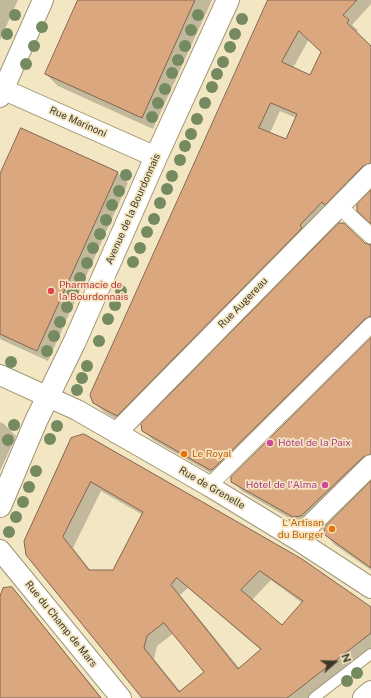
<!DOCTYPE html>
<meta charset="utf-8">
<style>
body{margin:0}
#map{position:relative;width:371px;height:698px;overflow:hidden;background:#f3e6c3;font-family:"Public Sans",sans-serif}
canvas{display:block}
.north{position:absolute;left:315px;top:642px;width:40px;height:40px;-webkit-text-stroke:3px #f3e6c3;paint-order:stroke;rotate:70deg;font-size:11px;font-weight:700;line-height:16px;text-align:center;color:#3d382a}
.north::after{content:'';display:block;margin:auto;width:14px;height:18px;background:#3d382a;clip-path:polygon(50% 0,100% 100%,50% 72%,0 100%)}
</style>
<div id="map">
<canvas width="371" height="698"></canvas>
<div class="north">N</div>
</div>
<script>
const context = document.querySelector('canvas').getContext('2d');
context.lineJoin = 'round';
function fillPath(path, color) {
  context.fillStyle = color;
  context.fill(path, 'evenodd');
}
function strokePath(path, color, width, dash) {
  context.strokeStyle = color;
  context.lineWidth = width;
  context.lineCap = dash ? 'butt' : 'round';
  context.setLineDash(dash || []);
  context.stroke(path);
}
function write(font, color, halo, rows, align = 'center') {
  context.font = font + ' "Public Sans",sans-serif';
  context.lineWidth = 3.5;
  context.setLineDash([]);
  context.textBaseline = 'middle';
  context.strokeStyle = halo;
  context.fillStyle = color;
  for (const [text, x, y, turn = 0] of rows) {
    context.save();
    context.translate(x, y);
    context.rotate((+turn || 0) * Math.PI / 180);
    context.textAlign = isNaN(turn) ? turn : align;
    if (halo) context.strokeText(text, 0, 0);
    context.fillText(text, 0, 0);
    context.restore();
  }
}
fillPath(new Path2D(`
 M0 0H18L0 40Z
 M79 0H212L153 129 58 86 46 74Z
 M268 0H371V4L352 25 358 30 356 33 370 46 371 45V176L126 425 104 412 94 402ZM309 39 322 52 311 76 293 68ZM280 111 296 118 287 140 270 133Z
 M117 172 128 183 48 361 0 339V177Z
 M344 224 368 246H371V331L221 479 153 440 143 430Z
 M371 339V467L303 526 242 491 232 481Z
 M0 422 4 424 16 436 0 471Z
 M84 435 371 609V651L310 698H143L27 554ZM101 491 143 515 113 571H91L73 548ZM271 580 302 603 282 626 252 600ZM188 588 261 650 240 669 180 595ZM174 633 206 672 181 692 154 659 157 646Z
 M371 483V570L335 545 326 535Z
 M12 588 21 598 102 698H0V598Z`), '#0003');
const building = new Path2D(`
 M78 0H195L142 118 45 74Z
 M268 0H357L343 15 349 20 347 23 371 46V163L363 166 325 205 322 202 300 225 302 228 117 416 93 403 90 395ZM299 31 321 52 310 75 282 62ZM271 103 297 114 286 139 259 128Z
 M21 128 118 172 37 351 0 334V174Z
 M371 190V224L357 211V204Z
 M339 223H344L365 243 371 245V316L365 319 213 469 210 470 142 431 141 424Z
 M371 338V454L363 457 301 516 293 517 231 482V477Z
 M84 434 302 559 371 607V633L287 698H142L26 555 24 541 71 438ZM91 482 143 512 113 570H89L63 537ZM260 571 303 601 282 625 241 590ZM177 578 261 649 238 669 171 585ZM164 623 204 672 179 692 144 648 147 636Z
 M371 481V568L325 535 324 528Z
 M12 587 16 592 101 698H0V596L3 588Z`);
fillPath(building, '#dba77e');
strokePath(building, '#81654f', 1);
const service = new Path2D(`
 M314 698 371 654`);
const pedestrian = new Path2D(`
 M339 206 371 236
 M209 486 371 325`);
const minor = new Path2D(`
 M0 88 156 157
 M0 97 43 0
 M0 375 77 410 209 486 296 539 371 588
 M116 433 371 174
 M296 539 371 465
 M0 550 121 698`);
const primary = new Path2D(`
 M0 506 36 421 75 341 156 157 228 0
 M364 698 371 692`);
strokePath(service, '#a29574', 12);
strokePath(pedestrian, '#a29574', 16);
strokePath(minor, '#a29574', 22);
strokePath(primary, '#a29574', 24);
strokePath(service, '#fff', 10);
strokePath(pedestrian, '#fff', 15);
strokePath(minor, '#fff', 20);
strokePath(primary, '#fff', 22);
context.fillStyle = '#768a61';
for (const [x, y] of [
 [15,15],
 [198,15],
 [242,19],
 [42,27],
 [191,30],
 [7,34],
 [235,34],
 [34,46],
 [185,46],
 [230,47],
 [178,60],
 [223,62],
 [26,64],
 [172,73],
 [217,74],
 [212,87],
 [165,89],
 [158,103],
 [205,103],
 [152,117],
 [197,119],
 [191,134],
 [185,146],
 [180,160],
 [126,175],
 [172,176],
 [167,189],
 [119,191],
 [160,203],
 [112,205],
 [154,219],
 [106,220],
 [147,232],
 [100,234],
 [93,248],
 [140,248],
 [133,262],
 [87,263],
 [80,278],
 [121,291],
 [73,293],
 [115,305],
 [67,307],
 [108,319],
 [60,322],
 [54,336],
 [99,341],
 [47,351],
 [11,362],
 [87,366],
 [82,378],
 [77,390],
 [14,425],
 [57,426],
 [50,439],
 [8,440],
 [36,471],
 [29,487],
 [23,502],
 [16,517],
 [9,532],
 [357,673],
 [347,681]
]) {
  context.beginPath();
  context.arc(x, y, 6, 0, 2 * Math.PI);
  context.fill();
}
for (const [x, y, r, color] of [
 [51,291,4,"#e0444e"],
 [270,443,4,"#d1479c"],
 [184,454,4,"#e8710a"],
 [325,485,4,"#d1479c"],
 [332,529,4,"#e8710a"]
]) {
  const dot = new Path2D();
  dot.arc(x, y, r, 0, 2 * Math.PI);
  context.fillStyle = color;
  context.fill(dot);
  strokePath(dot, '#f3e6c3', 1.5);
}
write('10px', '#3d382a', '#f3e6c3', [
 ["Rue Marinoni",78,122,24],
 ["Avenue de la Bourdonnais",133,209,-66],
 ["Rue Augereau",243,303,-46],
 ["Rue de Grenelle",212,488,30],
 ["Rue du Champ de Mars",61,624,51]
]);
write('10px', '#be3a42', '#f3e6c3', [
 ["Pharmacie de",59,285],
 ["la Bourdonnais",59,297]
], 'left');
write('10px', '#b23c85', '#f3e6c3', [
 ["Hôtel de la Paix",278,443],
 ["Hôtel de l'Alma",317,485,"right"]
], 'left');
write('10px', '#c56008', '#f3e6c3', [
 ["Le Royal",192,454],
 ["L'Artisan",324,523,"right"],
 ["du Burger",324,535,"right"]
], 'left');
</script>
